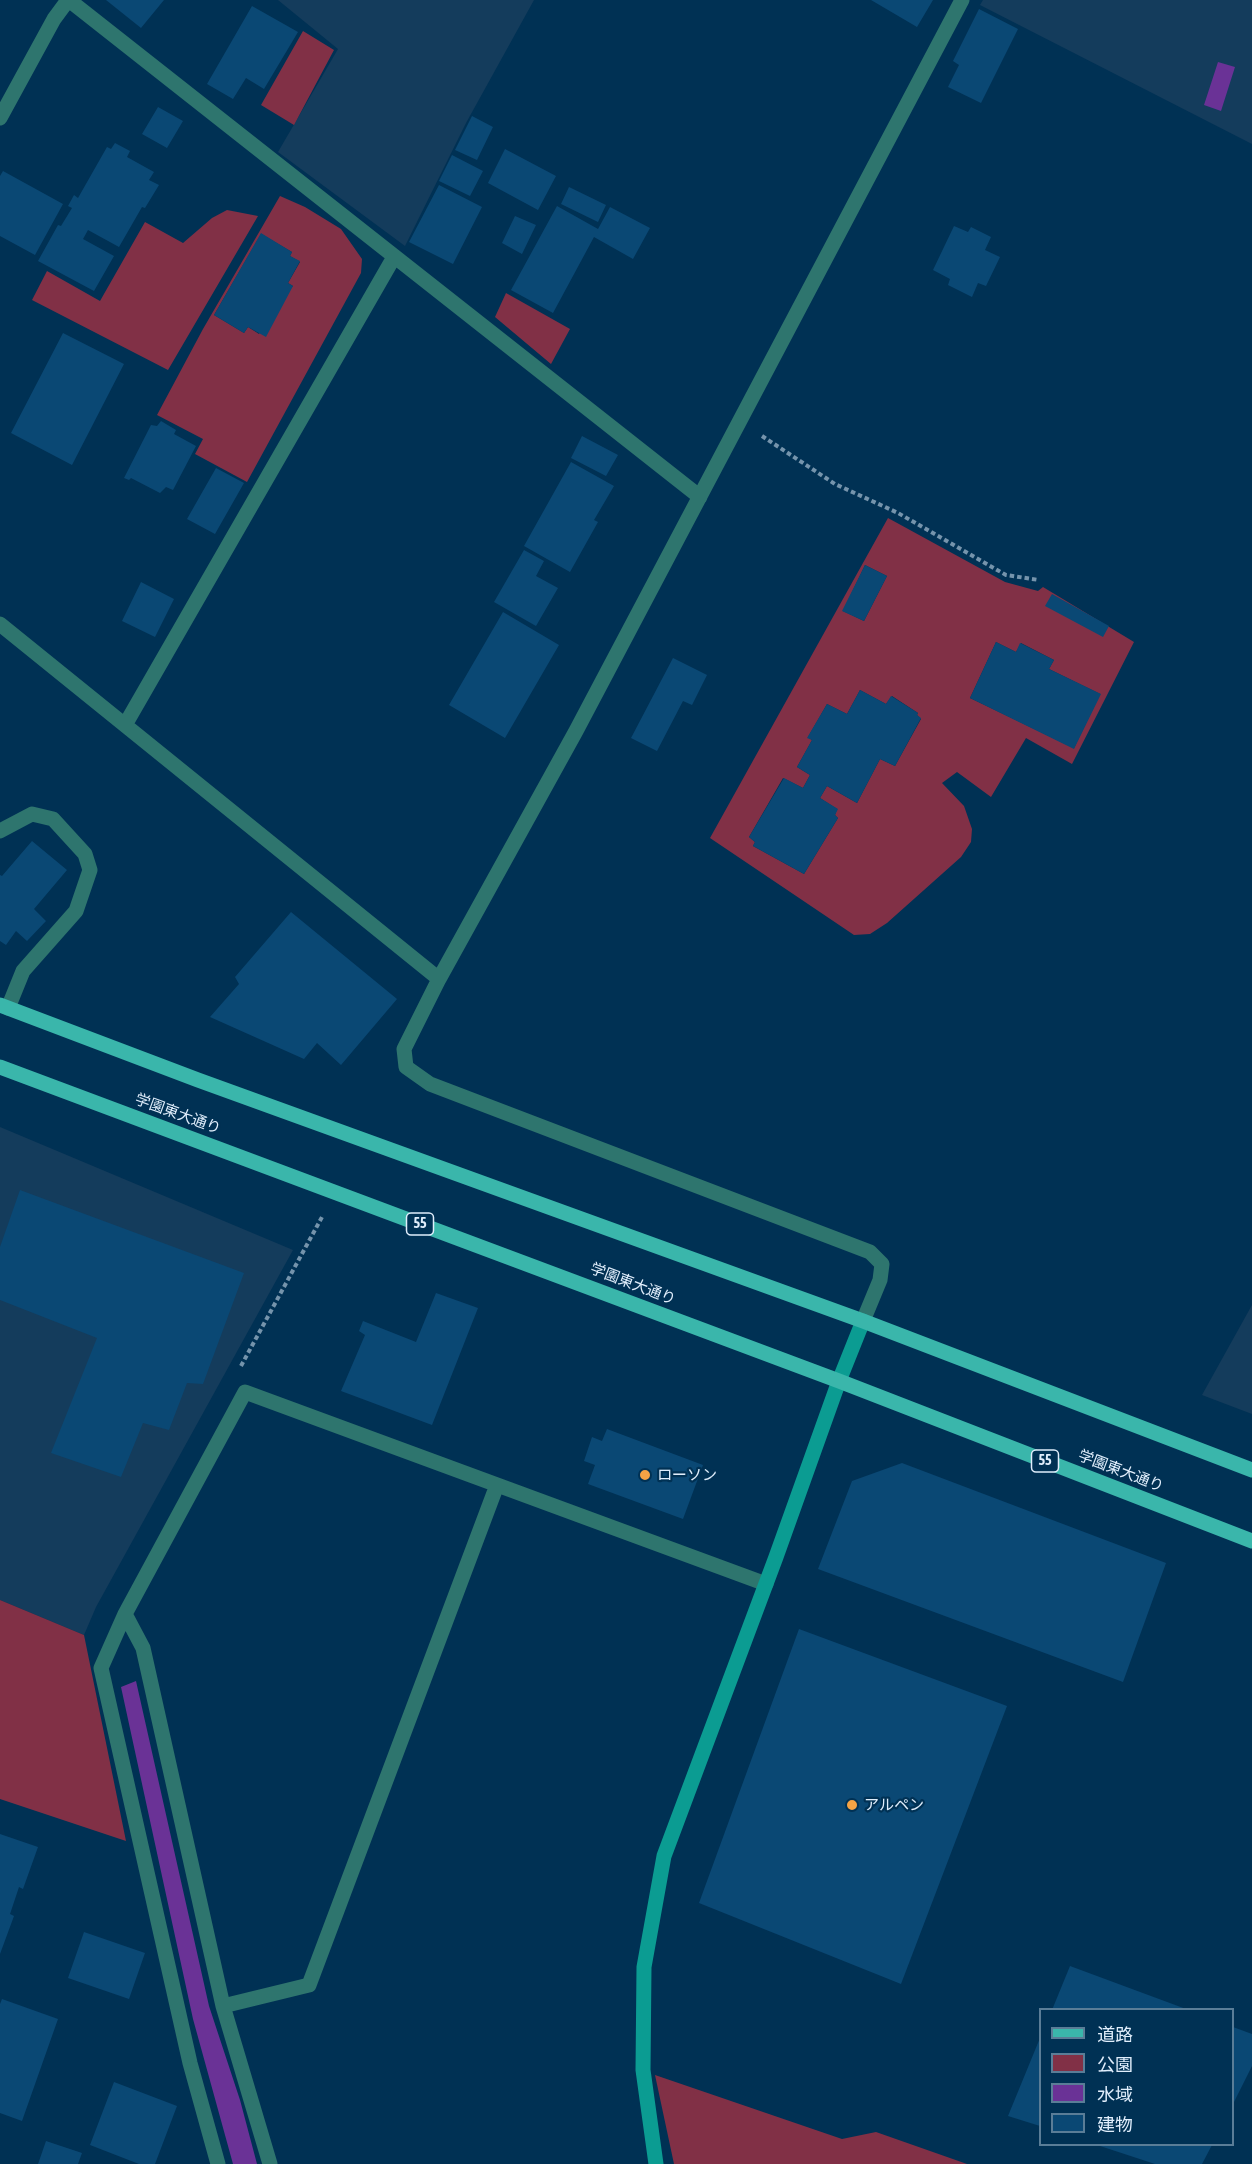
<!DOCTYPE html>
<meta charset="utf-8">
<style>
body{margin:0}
#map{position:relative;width:1252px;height:2164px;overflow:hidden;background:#003154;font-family:"Asap Condensed","Noto Sans JP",sans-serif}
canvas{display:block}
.legend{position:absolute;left:1039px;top:2008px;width:195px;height:138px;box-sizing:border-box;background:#003154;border:2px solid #5a7d97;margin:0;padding:8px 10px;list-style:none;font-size:18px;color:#e0eefc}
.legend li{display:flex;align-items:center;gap:12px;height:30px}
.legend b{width:30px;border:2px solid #5a7d97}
</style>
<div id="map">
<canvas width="1252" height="2164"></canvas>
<ul class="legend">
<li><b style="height:8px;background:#3ab6ab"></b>道路</li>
<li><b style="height:16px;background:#813046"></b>公園</li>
<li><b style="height:16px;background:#6a3296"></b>水域</li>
<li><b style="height:16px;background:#0a4874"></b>建物</li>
</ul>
</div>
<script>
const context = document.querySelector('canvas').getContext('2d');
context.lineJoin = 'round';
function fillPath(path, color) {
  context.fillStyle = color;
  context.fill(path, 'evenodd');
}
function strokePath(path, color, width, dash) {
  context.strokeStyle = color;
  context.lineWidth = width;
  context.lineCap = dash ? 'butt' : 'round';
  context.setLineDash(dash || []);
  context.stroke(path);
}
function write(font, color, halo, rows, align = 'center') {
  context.font = font + ' "Asap Condensed","Noto Sans JP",sans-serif';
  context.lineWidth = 4.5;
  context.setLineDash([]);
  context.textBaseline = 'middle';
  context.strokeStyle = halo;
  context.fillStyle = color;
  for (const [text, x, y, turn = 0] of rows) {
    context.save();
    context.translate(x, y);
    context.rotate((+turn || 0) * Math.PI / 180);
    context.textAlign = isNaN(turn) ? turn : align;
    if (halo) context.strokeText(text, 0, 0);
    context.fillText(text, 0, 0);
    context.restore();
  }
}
fillPath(new Path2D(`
 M278 0H534L466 123 405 246 278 152 338 49Z
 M983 0H1252V144L980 5Z
 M0 1127 293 1250 96 1607 84 1635 0 1600Z
 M1252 1305V1414L1202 1395Z`), '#143c5c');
fillPath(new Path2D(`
 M303 31 334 50 294 125 261 105Z
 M280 196 305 207 341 229 362 259 361 273 247 482 195 454 203 439 157 415 203 329ZM261 234 292 252 290 256 300 262 288 283 293 286 274 307 259 334 248 327 244 333 214 315Z
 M227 210 258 216 168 370 32 300 47 271 100 301 145 222 183 243 212 218Z
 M506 293 570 329 551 364 495 317Z
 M888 518 1005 582 1038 591 1043 587 1134 642 1072 764 1026 738 991 797 957 772 942 783 964 806 972 829 971 842 961 857 887 923 870 934 854 935 710 838ZM865 565 887 576 864 621 843 611ZM996 642 1016 652 1021 643 1054 660 1049 669 1100 694 1074 748 970 698ZM860 690 886 704 892 696 918 713 917 715 921 719 895 766 880 759 857 803 827 786 820 798 837 809 835 815 838 818 804 874 753 846 755 842 749 837 783 778 803 788 810 775 797 767 812 740 808 737 827 704 847 714Z
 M0 1600 84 1635 126 1841 0 1799Z
 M655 2075 842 2139 876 2132 967 2164H674Z`), '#813046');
fillPath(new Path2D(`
 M1218 62 1235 67 1221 111 1204 105Z
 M136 1681 209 2006 240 2100 257 2164H233L193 2019 121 1687Z`), '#6a3296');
fillPath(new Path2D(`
 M106 0H164L141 28Z
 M871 0H933L917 27Z
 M252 6 298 32 264 89 246 78 233 99 207 84Z
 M979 9 1018 29 981 103 948 87 959 65 953 61Z
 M158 107 183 121 167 148 142 134Z
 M472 116 493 127 477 160 455 150Z
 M115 143 130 151 127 157 154 172 149 180 159 185 145 208 142 207 119 247 88 230 83 239 114 256 94 291 38 261 58 225 61 226 72 208 68 206 74 195 78 198 107 147 111 149Z
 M505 149 556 176 538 210 488 183Z
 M452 155 483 171 470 196 439 181Z
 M3 171 63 204 35 255 0 236V176Z
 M439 185 482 207 453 264 409 242Z
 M569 187 606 205 598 222 561 204Z
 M557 206 598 229 610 207 650 228 633 259 594 237 553 313 511 290Z
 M515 216 536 225 522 254 502 243Z
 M954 226 968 232 971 227 991 237 985 250 1000 257 986 286 978 283 972 297 948 285 950 279 933 270Z
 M261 233 292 252 290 256 300 261 288 283 293 286 266 337 248 327 244 333 214 315Z
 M63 333 124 364 72 465 11 433Z
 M161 421 176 430 174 434 196 446 173 490 166 487 160 493 131 478 129 480 124 478 151 425 157 426Z
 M582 436 618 455 606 476 571 458Z
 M571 462 614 486 594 520 598 522 570 572 524 546Z
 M216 468 244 483 215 534 187 519Z
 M524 550 544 561 536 576 558 588 536 626 494 602Z
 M865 565 887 576 864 621 842 611Z
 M141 582 174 599 155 637 122 621Z
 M1052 594 1109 626 1103 637 1045 606Z
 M503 612 559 645 505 738 449 705Z
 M996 642 1016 652 1020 643 1054 660 1049 669 1101 694 1074 749 970 698Z
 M673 658 707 675 692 705 683 701 657 751 631 738Z
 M860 690 886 704 891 696 918 713 917 715 921 718 895 766 880 759 857 803 827 786 820 798 838 809 835 815 838 818 804 874 753 846 755 842 749 837 784 778 803 788 810 775 797 767 812 740 807 738 827 704 847 714Z
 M32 841 67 870 34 909 46 921 27 941 16 931 6 945 0 941V875L2 876Z
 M291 912 397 999 341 1065 317 1043 304 1059 210 1017 239 984 235 977Z
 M20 1190 244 1273 203 1384 187 1383 169 1430 143 1423 121 1477 51 1453 97 1338 0 1300V1247Z
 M436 1293 478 1308 432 1425 341 1391 365 1335 359 1331 363 1321 416 1342Z
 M607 1429 703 1465 683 1519 588 1484 595 1465 584 1461 592 1437 602 1441Z
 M902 1463 1166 1563 1123 1682 818 1569 852 1481Z
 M799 1629 1007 1706 901 1984 699 1903Z
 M0 1834 38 1847 23 1889 19 1887 10 1914 14 1916 0 1954Z
 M84 1932 145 1953 129 1999 68 1978Z
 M1070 1966 1186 2009V2010H1052Z
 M2 1999 58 2019 22 2121 0 2113V2004Z
 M1233 2027 1252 2034V2066L1233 2104Z
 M1040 2038V2126L1008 2116Z
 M114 2082 177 2106 155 2164H139L90 2145Z
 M46 2141 82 2153 78 2164H38Z
 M1097 2145H1212L1202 2164H1155Z`), '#0a4874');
strokePath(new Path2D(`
 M762 436 835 484 898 513 1006 575 1039 580
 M241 1366 322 1217`), '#7594ac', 4, [4.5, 3]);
strokePath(new Path2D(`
 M0 831 32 814 53 819 85 854 90 870 76 911 23 971 8 1008`), '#2e756e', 15);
strokePath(new Path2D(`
 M69 0 700 497
 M0 118 54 19 68 0
 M0 624 439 979
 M125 725 394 257
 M863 1321 880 1280 882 1264 870 1252 430 1084 406 1067 404 1049 439 979 576 731 962 0
 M125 1614 143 1648 223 2006 270 2164
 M223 2006 309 1985 497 1485
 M218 2164 190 2063 101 1668 125 1614 245 1392 766 1584`), '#2e756e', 15);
strokePath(new Path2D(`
 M656 2164 643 2070 644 1967 664 1856 776 1557 839 1381 863 1321`), '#0b9c92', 15);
strokePath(new Path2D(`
 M0 1005 198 1080 863 1321 1252 1470
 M0 1067 839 1381 1252 1541`), '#3ab6ab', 15);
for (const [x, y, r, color] of [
 [645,1475,6,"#f4a345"],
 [852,1805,6,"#f4a345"]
]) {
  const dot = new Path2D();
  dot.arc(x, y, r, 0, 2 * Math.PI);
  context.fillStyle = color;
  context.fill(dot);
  strokePath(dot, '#003154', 2);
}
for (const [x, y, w] of [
 [420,1224,27],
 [1045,1461,27]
]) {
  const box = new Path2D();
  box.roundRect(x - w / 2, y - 11, w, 22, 4.5);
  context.fillStyle = '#003154';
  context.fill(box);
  strokePath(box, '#e0eefc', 1.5);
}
write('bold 14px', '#e0eefc', null, [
 ["55",420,1224],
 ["55",1045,1461]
]);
write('15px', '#e0eefc', '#003154', [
 ["学園東大通り",178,1114,20],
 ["学園東大通り",633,1284,21],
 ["学園東大通り",1121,1471,21]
]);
write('15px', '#e0eefc', '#003154', [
 ["ローソン",657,1475],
 ["アルペン",864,1805]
], 'left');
</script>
